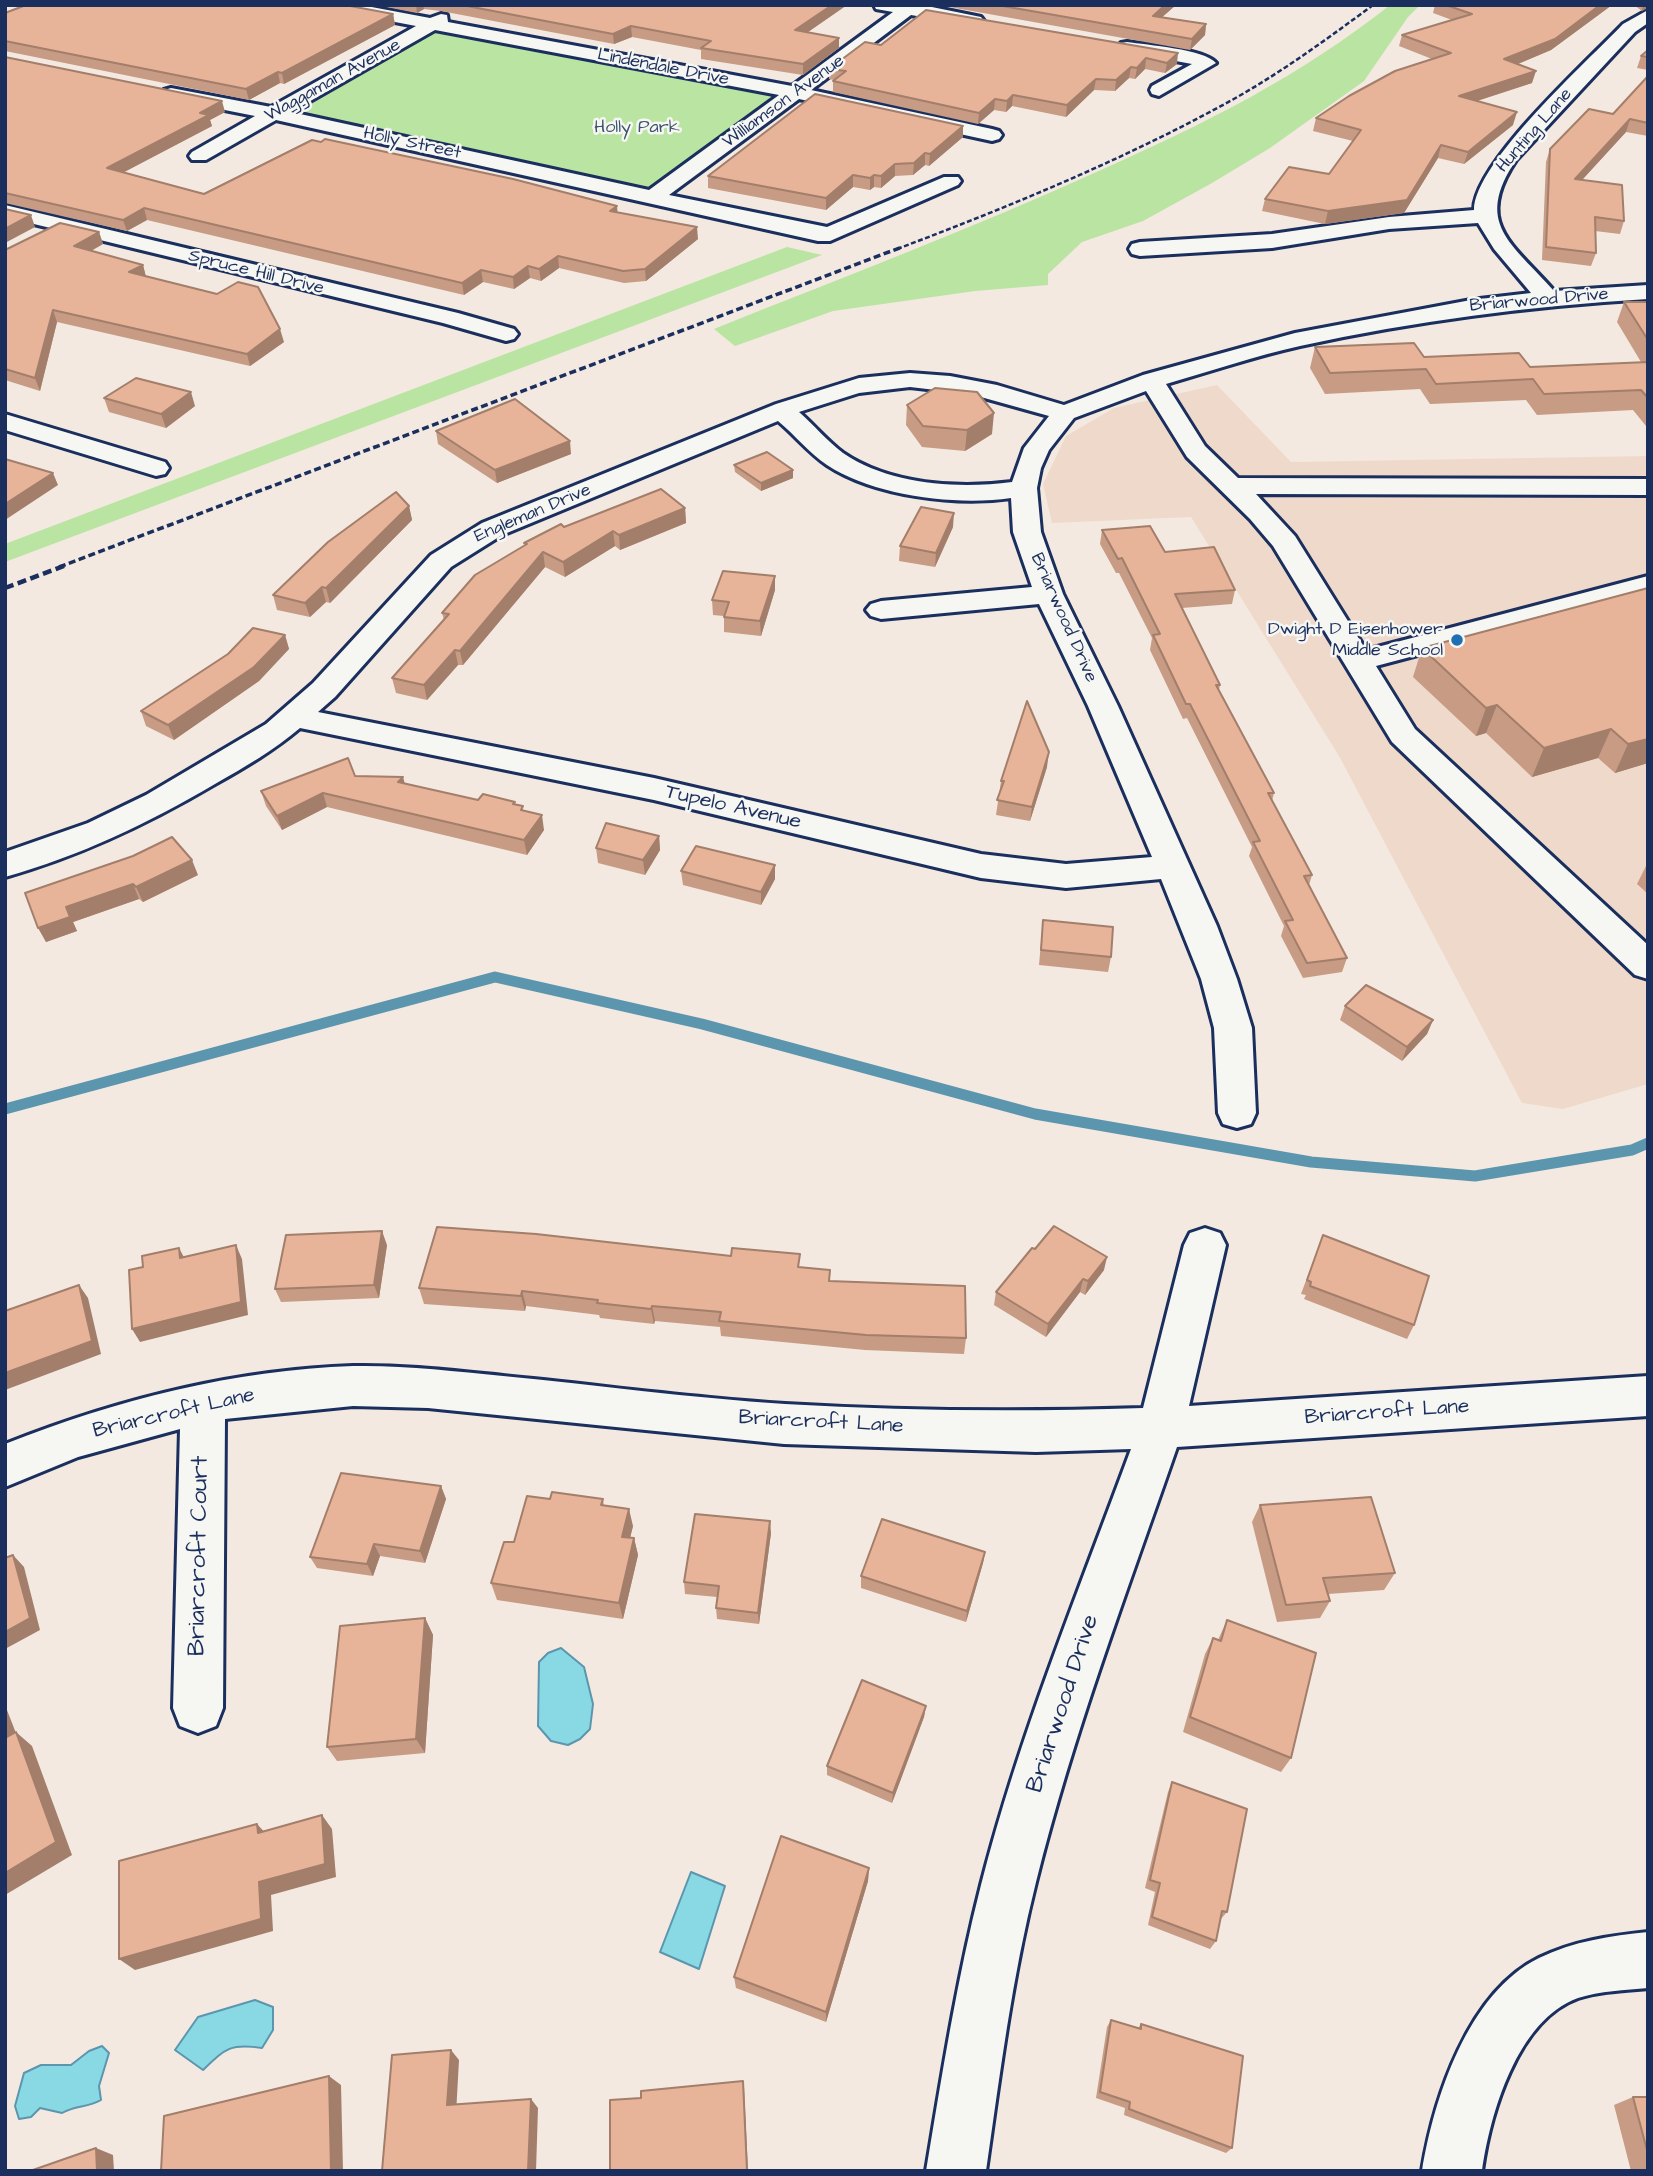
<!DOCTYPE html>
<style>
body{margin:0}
#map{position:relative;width:1653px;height:2176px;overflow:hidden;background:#f3e9e0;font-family:"Architects Daughter",sans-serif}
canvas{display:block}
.frame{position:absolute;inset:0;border:7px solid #1b2f5e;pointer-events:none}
</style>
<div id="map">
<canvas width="1653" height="2176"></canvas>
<div class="frame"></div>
</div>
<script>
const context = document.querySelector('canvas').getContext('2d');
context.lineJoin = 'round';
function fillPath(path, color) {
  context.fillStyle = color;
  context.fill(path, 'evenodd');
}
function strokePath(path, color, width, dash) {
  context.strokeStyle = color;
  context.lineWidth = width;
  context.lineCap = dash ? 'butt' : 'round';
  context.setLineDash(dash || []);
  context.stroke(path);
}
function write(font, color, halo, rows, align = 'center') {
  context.font = font + ' "Architects Daughter",sans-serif';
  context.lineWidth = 5;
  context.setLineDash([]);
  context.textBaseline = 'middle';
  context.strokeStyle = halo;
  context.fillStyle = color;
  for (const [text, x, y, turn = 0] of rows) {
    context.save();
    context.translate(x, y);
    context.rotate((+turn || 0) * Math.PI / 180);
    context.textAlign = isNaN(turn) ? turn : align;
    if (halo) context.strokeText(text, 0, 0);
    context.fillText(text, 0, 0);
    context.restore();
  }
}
fillPath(new Path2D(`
 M1217 385 1291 462 1648 456V1084L1563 1109 1522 1103 1339 756 1191 517 1052 523 1043 484 1066 436 1114 408Z`), '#efd9cb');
fillPath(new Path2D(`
 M1390 5H1420L1408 17 1364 81 1270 148 1212 183 1143 221 1082 242 1048 274V285L975 291 833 311 735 346 714 329C843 277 974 228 1101 170 1206 123 1299 77 1390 5Z
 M432 24 798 93 653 197 275 114Z
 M787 247 822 255 5 562V544Z`), '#b9e4a1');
const water = new Path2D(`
 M561 1648 584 1667 593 1704 590 1729 580 1739 568 1745 551 1741 538 1726 539 1662 548 1653Z
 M691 1872 725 1886 699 1969 660 1952Z
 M255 2000 273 2007V2030L262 2048C230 2043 225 2049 203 2070L175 2050 198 2017Z
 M102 2046 109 2053 99 2086 101 2100C87 2108 76 2105 62 2113L40 2108 31 2117 19 2119 15 2106 24 2073 41 2065H71L89 2051Z`);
fillPath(water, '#88d9e3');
strokePath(water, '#5c95ae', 2);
strokePath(new Path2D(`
 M5 1109 495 977 702 1024 1035 1114 1311 1162 1475 1176 1632 1150 1648 1143`), '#5c95ae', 11);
const minor = new Path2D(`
 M324 5H361L430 18 441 14 447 15 448 22 792 86 893 12 876 9 874 5H922L981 17 984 21 975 26 911 15 811 90 992 129 999 131 1002 135 999 139 992 141 799 99 669 195 827 227 944 177H958L961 181 958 185 830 241H818L276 120 206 160H192L189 156 192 152 255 116 164 98 162 94 164 90 171 88 271 107 416 26 332 10ZM435 30 779 95 649 190 291 112Z
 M1648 10V23L1635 32 1516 160C1473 224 1512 243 1554 291L1648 285V299C1530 306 1415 321 1300 346 1255 356 1211 371 1166 384L1205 446 1238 478 1648 479V495L1256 494 1295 536 1366 650 1648 576V594L1376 666 1415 729 1648 945V979L1635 975 1392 742 1273 546 1250 519 1187 457 1146 391 1074 418 1049 450 1041 468 1037 488 1041 532 1063 594 1118 706 1217 926 1237 979 1252 1028 1256 1113 1251 1124 1237 1128 1223 1124 1218 1113 1214 1028 1201 979 1161 879 1066 888 981 878 654 800 300 728C274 750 245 767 215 784 149 823 80 856 5 877V852L88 823 146 795 266 724 313 683 431 555 482 523 776 404 859 378 910 373 950 376 997 385 1064 405 1143 375 1295 333 1471 300 1531 293 1494 249 1478 223 1389 229 1272 248 1140 256 1132 254 1129 249 1132 244 1140 242 1272 234 1389 217 1474 210C1474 163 1588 61 1623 24ZM910 387 970 394 1049 416 1024 448 1012 482C958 489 890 485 843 453 827 441 814 425 799 412L859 393ZM778 421C795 435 809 453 827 465 874 496 956 506 1011 498L1013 532 1032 587 881 601 871 604 866 610 871 616 881 619 1039 604 1088 706 1152 857 1066 864 981 854 654 778 318 712 335 697 451 567 502 535Z
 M1127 42C1147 45 1204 49 1216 63L1159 96 1152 94 1150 90 1152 86 1192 64 1121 51 1118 47 1121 43Z
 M5 205 458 313 514 329 518 334 514 339 506 341 443 323 5 217Z
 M5 414 165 462 169 468 165 474 156 476 5 430Z
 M1205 1228 1220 1233 1226 1245 1189 1406 1648 1376V1416L1177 1447C1127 1591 1073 1734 1036 1882 1012 1977 1000 2074 986 2171H926C942 2075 957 1979 981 1885 1019 1736 1078 1593 1131 1449L1036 1452 784 1444 428 1408 353 1406 225 1419 223 1708 216 1726 198 1733 180 1726 173 1708 180 1429 78 1457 5 1487V1444C116 1400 234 1370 353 1366 403 1365 453 1371 503 1376 597 1385 691 1398 785 1404 904 1411 1024 1412 1143 1408L1184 1245 1190 1233Z
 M1648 1932V1988C1625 1990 1600 1991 1578 1998 1517 2020 1490 2114 1482 2171H1422C1434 2098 1468 1993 1539 1958 1574 1941 1610 1936 1648 1932Z`);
strokePath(minor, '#1b2f5e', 6);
fillPath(minor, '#f6f6f2');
strokePath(new Path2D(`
 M897 249C1011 206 1125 159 1232 100 1282 72 1327 39 1373 5`), '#1b2f5e', 2.5, [5, 2.5]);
strokePath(new Path2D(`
 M59 567 902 247`), '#1b2f5e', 3.5, [7, 3.5]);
strokePath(new Path2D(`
 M5 588 64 566`), '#1b2f5e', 4.5, [9, 4.5]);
fillPath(new Path2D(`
 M376 5H847L808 32 839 48 803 75 701 59V50L632 37 614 44 441 11 424 9 417 13Z
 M944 5H1176L1162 17 1206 24 1205 35 1190 50 944 6Z
 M1435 5H1612L1551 50 1518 64 1532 83 1477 101 1513 125 1464 164 1438 158 1404 213 1325 224 1262 211 1265 199 1329 174 1353 141 1313 131 1316 118 1432 59 1399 46 1402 35 1452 20 1433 13Z
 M1634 5H1648L1642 11Z
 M926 10 1177 64 1165 73 1145 69 1135 79 1129 78 1115 91 1094 90 1066 117 1012 106 1006 112 994 110 978 124 833 92V81L834 80 829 79V69L881 45Z
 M5 13 393 14 395 25 284 84 280 83 249 100 5 51Z
 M1648 50V70L1637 68 1641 56Z
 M5 57 225 112 210 120 212 126 124 172 204 194 618 213 698 239 646 281 624 283 559 268 541 281 530 278 514 289 483 282 464 295 147 220 127 231 5 203Z
 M1648 76V136L1626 132 1582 180 1624 221 1620 234 1595 231 1596 253 1591 266 1542 260 1546 162 1550 149 1613 114Z
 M963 137 929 166 925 165 913 175 895 176 881 188 874 187 870 190 853 187 826 210 708 188V176Z
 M99 232 103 244 91 251 143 265 146 277 284 342 250 366 57 322 40 391 5 380V250Z
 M1624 302H1648V426H1646L1633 410 1537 415 1526 400 1430 404 1420 389 1325 394 1310 368 1315 347 1530 367 1641 362 1617 322Z
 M104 398 195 406 166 428 109 412Z
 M907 405 992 434 965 451 922 447 906 425Z
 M436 431 571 454 497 483 438 444Z
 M734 465 793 470V478L761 491 735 472Z
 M409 506 412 520 330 603 326 602 310 617 277 610 273 595Z
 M685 508 686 523 620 550 615 546 565 577 545 567 463 665H458L427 700 396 693 392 678 444 620 442 613 525 546 524 543 564 527Z
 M953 527 935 567 899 561 900 546Z
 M1102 530 1165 552 1235 590 1232 604 1182 608 1220 685 1219 690 1274 793 1272 801 1312 875 1309 885 1347 958 1342 972 1303 978 1281 936 1284 926 1249 856 1252 847 1187 718 1183 719 1150 650 1152 638 1119 573H1116L1100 544Z
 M1648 588V763L1615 773 1598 758 1532 777 1486 733 1476 736 1413 677 1422 648Z
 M775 590 761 636 724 632V616L713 615 712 600Z
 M285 635 289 649 259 681 174 740 146 726 141 711Z
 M1047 767 1030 821 996 815 1001 781Z
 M355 776 405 784 478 800 515 802V805L524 810 544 830 527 855 327 807 282 830 266 806 261 791Z
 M659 836 660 850 645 875 598 863 596 848Z
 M1648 862V894L1637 884Z
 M775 865V879L761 905 683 885 681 871Z
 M198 875 143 902 139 899 73 922 77 931 46 942 25 893Z
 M1043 920 1111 957 1108 972 1039 965Z
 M1345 1006 1433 1020 1427 1034 1402 1061 1340 1020Z
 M1323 1235 1414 1325 1407 1339 1304 1299 1306 1295 1301 1294Z
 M387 1245 379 1298 281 1302 275 1289Z
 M1035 1249 1104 1270 1085 1295 1080 1292 1046 1337 994 1305 996 1292Z
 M800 1267 830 1270V1281L966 1338 964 1354 865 1350 721 1336 720 1327 655 1321 654 1324 600 1318 599 1315 526 1306 525 1311 424 1304 419 1288Z
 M441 1486 446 1499 425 1563 380 1556 373 1576 317 1568 310 1557Z
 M550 1499H603L604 1506 633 1526 630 1538H634L638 1555 623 1619 497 1600 491 1583 514 1542Z
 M1260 1505 1395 1573 1384 1590 1328 1594 1330 1601 1320 1618 1277 1622 1252 1522Z
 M771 1533 759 1624 717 1619 716 1608 717 1597 685 1594 684 1582Z
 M985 1552 983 1563 966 1622 861 1588V1576Z
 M425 1618 433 1635 425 1753 337 1761 327 1747Z
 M1227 1620 1291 1758 1281 1772 1183 1732 1205 1654 1213 1638 1218 1640Z
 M926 1706 924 1717 892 1803 827 1775V1766Z
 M1172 1782 1227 1912 1220 1920 1216 1941 1210 1949 1148 1925 1155 1892 1145 1888 1168 1792Z
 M869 1868 868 1881 826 2022 736 1988 734 1977Z
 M1111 2020 1138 2028 1141 2024 1232 2148 1226 2153 1124 2115 1125 2108 1096 2098 1107 2027Z
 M1633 2097H1648V2171H1631L1614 2105Z`), '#c79b84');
fillPath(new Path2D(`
 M416 5H423L424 9 417 13Z
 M832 5H847L795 41V30Z
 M1165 5H1176L1152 26 1153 16Z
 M1600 5H1612L1551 50 1501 71 1504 59Z
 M1643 5H1648V8L1642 11Z
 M393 14 395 25 284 84 282 73Z
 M1206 24 1205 35 1190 50 1192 39Z
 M631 26 632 37 614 44 613 34Z
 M839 38V48L803 75V64Z
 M1178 53 1177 64 1165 73 1167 63Z
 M1146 58 1145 69 1135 79 1137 68Z
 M1131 67 1129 78 1115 91 1116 80Z
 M1536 71 1532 83 1455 108 1459 96Z
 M278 72 280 83 249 100 246 89Z
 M1096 79 1094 90 1066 117 1067 105Z
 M1013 95 1012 106 1006 112 1007 101Z
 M995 99 994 110 978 124 979 113Z
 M222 101 225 112 210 120 212 126 111 179 107 168 200 113Z
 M1517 112 1513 125 1464 164 1468 152Z
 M1630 119 1626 132 1571 192 1575 179Z
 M963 126V137L929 166 930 154Z
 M1441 145 1438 158 1404 213 1325 224 1328 211Z
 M925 153V165L913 175 914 163Z
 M895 164V176L881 188V176Z
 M853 175V187L826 210V198Z
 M874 175V187L870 190V178Z
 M617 206 618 217 610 211Z
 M144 208 147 220 127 231 123 220Z
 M31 215 35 227 5 243V229Z
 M697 227 698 239 646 281 645 269Z
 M99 232 103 244 78 258 74 246Z
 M558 256 559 268 541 281 539 269Z
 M143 265 146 277 129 272Z
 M528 266 530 278 514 289 513 277Z
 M481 270 483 282 464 295 462 283Z
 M53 310 57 322 40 391 35 378Z
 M280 329 284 342 250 366 247 354Z
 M191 392 195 406 166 428 161 414Z
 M994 413 992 434 965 451 967 430Z
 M570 441 571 454 497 483 495 470Z
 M793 470V478L761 491V483Z
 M53 473 58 485 5 520V504Z
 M409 506 412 520 330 603 326 588Z
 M685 508 686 523 620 550 619 535Z
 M954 513 953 527 935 567 936 553Z
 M613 531 615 546 565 577 563 562Z
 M543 552 545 567 463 665 460 651Z
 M775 576V590L761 636 760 621Z
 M322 587 326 602 310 617 305 603Z
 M285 635 289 649 259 681 174 740 168 725Z
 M455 650 458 665 427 700 424 685Z
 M1497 705 1486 733 1476 736 1486 708Z
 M1611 729 1598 758 1532 777 1544 748Z
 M1648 739V763L1615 773 1628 744Z
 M1049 752 1047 767 1030 821 1032 807Z
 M403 777 407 791 398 782Z
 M323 793 327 807 282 830 277 816Z
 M542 815 544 830 527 855 524 840Z
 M659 836 660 850 645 875 643 860Z
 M192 860 198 875 143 902 136 887Z
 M775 865V879L761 905V892Z
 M133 884 139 899 73 922 77 931 46 942 38 928 66 907Z
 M1433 1020 1427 1034 1402 1061 1407 1047Z
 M382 1231 387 1245 379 1298 374 1285Z
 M236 1245 242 1259 248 1315 140 1342 132 1329Z
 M179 1248 186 1261 180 1258Z
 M1107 1257 1104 1270 1085 1295 1088 1281Z
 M1083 1279 1080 1292 1046 1337 1048 1324Z
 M79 1285 88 1298 101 1354 5 1390V1373Z
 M522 1291 526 1306 525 1311 521 1296Z
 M652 1306 655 1321 654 1324 651 1309Z
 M441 1486 446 1499 425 1563 420 1551Z
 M629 1509 633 1526 626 1554 622 1537Z
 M770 1521 771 1533 759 1624 758 1613Z
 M634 1538 638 1555 623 1619 619 1603Z
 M374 1544 380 1556 373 1576 367 1564Z
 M985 1552 983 1563 966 1622 967 1611Z
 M13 1555 24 1567 40 1630 5 1649V1632Z
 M425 1618 433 1635 425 1753 416 1739Z
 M5 1705 23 1751 7 1737 5 1733Z
 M926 1706 924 1717 892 1803 893 1793Z
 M16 1732 32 1746 72 1855 5 1895V1873Z
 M322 1815 332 1829 336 1877 271 1895 273 1931 135 1970 119 1959 259 1882Z
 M257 1824 269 1837 258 1833Z
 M869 1868 868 1881 826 2022V2012Z
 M451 2050 459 2060 456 2114 447 2105Z
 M329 2076 341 2085 343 2171H331Z
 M743 2081 744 2087 748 2171H747Z
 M531 2099 538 2108 536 2171H528Z
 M96 2148 113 2155 114 2171H97Z`), '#a27e6b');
const building = new Path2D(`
 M26 5H345L393 14 282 73 278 72 246 89 5 41V13Z
 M462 5H832L795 30 839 38 803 64 701 48 711 41 631 26 613 34Z
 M997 5H1165L1153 16 1206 24 1192 39Z
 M1446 5H1600L1555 39 1504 59 1536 71 1459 96 1517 112 1468 152 1441 145 1407 200 1328 211 1265 199 1289 167 1329 174 1361 130 1316 118 1349 96 1395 71 1451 53 1402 35 1472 14Z
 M926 10 1178 53 1167 63 1146 58 1137 68 1131 67 1116 80 1096 79 1067 105 1013 95 1007 101 995 99 979 113 833 81 846 71 829 69 865 42 881 45Z
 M1648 50V57L1641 56Z
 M5 57 222 101 200 113 209 115 107 168 204 194 312 140 321 142 325 139 513 179 617 206 610 211 697 227 645 269 623 271 558 256 539 269 528 266 513 277 481 270 462 283 144 208 123 220 5 193Z
 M1648 76V123L1630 119 1575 179 1622 185 1624 221 1595 217 1596 253 1546 247 1550 149 1589 109 1613 114Z
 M815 94 963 126 930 154 925 153 914 163 895 164 881 176 874 175 870 178 853 175 826 198 708 176Z
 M5 209 31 215 5 229Z
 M60 223 99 232 74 246 143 265 129 272 217 294 238 282 258 287 280 329 247 354 53 310 35 378 5 369V250Z
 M1624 302H1648V340Z
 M1414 343 1424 357 1519 353 1530 367 1648 362V398L1641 390 1544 394 1533 379 1436 384 1426 369 1330 373 1315 347Z
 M136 378 191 392 161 414 104 398Z
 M935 388 977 392 994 413 967 430 923 426 907 405Z
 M515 399 570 441 495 470 436 431Z
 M767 452 793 470 761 483 734 465Z
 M5 459 53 473 5 504Z
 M661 489 685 508 619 535 613 531 563 562 543 552 460 651 455 650 424 685 392 678 449 614 442 613 475 575 527 544 524 543 561 524 564 527Z
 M396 492 409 506 326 588 322 587 305 603 273 595 328 542Z
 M921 507 954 513 936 553 900 546Z
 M1150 526 1165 552 1214 547 1235 590 1175 594 1220 685H1216L1274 793H1268L1312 875 1304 876 1347 958 1307 963 1285 921 1293 920 1253 842 1260 841 1190 704H1186L1153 635 1160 634 1122 558 1118 559 1102 530Z
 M723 571 775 576 760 621 724 617 729 602 712 600Z
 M1648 588V739L1628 744 1611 729 1544 748 1497 705 1486 708 1422 648Z
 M253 628 285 635 254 667 168 725 141 711 228 654Z
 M1027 701 1049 752 1032 807 997 800 1004 781H1001Z
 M348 758 355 776 403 777 398 782 478 800 483 794 515 802 513 804 523 806 521 810 542 815 524 840 323 793 277 816 261 791Z
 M606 823 659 836 643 860 596 848Z
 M172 837 192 860 136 887 133 884 66 907 70 917 38 928 25 893 133 856Z
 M696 846 775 865 761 892 681 871Z
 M1043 920 1113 927 1111 957 1041 950Z
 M1366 985 1433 1020 1407 1047 1345 1006Z
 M1054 1226 1107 1257 1088 1281 1083 1279 1048 1324 996 1292 1032 1248 1035 1249Z
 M437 1227 536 1234 731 1256 732 1248 800 1254 798 1267 830 1270 829 1281 965 1286 966 1338 866 1335 719 1321 721 1312 652 1306 651 1309 597 1303 598 1300 522 1291 521 1296 419 1288Z
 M382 1231 374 1285 275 1289 286 1235Z
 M1323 1235 1429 1276 1414 1325 1310 1286 1311 1282 1307 1280Z
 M236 1245 241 1302 132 1329 129 1270 143 1267 142 1256 179 1248 180 1258Z
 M79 1285 92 1341 5 1373V1311Z
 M341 1473 441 1486 420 1551 374 1544 367 1564 310 1557Z
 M552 1492 603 1499 601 1505 629 1509 622 1537 634 1538 619 1603 491 1583 504 1542H514L527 1496 550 1499Z
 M1371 1497 1395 1573 1323 1578 1330 1601 1286 1605 1260 1505Z
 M695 1514 770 1521 758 1613 716 1608 719 1586 684 1582Z
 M882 1519 985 1552 967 1611 861 1576Z
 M13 1555 30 1618 5 1632V1558Z
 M425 1618 416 1739 327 1747 340 1626Z
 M1227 1620 1316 1653 1291 1758 1190 1717 1213 1638 1221 1641Z
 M862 1680 926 1706 893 1793 827 1766Z
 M16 1732 56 1842 5 1873V1733L7 1737Z
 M1172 1782 1247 1809 1227 1912 1222 1911 1216 1941 1152 1917 1160 1883 1150 1880Z
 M322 1815 325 1864 259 1882 261 1919 119 1959V1861L257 1824 258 1833Z
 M781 1836 869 1868 826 2012 734 1977Z
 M1111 2020 1141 2029V2024L1243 2056 1232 2148 1129 2109 1130 2102 1100 2092Z
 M451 2050 447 2105 531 2099 528 2171H382L392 2055Z
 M329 2076 331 2171H161L164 2116Z
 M743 2081 747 2171H610V2100L641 2098V2091Z
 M1633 2097H1648V2154Z
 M96 2148 97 2171H30Z`);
fillPath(building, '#e7b499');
strokePath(building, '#a27e6b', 2);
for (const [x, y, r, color] of [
 [1457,640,7,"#1f6fb2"]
]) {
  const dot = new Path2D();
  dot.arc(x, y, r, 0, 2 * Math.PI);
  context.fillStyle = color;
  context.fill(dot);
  strokePath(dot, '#f6f6f2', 2.5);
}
write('18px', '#1b2f5e', '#f6f6f2', [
 ["Lindendale Drive",663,68,11],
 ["Waggaman Avenue",333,81,-29],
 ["Williamson Avenue",784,102,-36],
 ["Hunting Lane",1535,131,-49],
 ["Holly Street",412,144,12],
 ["Spruce Hill Drive",256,273,14],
 ["Briarwood Drive",1539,301,-5],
 ["Engleman Drive",533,514,-23],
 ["Briarwood Drive",1063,618,66]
]);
write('18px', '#3b536b', '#f6f6f2', [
 ["Holly Park",637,128]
]);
write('18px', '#1b2f5e', '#f6f6f2', [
 ["Dwight D Eisenhower",1443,630],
 ["Middle School",1443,651]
], 'right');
write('21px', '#1b2f5e', '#f6f6f2', [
 ["Tupelo Avenue",733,808,13],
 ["Briarcroft Lane",1387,1413,-4],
 ["Briarcroft Lane",174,1414,-13],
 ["Briarcroft Lane",821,1423,3]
]);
write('24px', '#1b2f5e', '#f6f6f2', [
 ["Briarcroft Court",200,1556,-89],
 ["Briarwood Drive",1064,1704,-72]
]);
</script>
